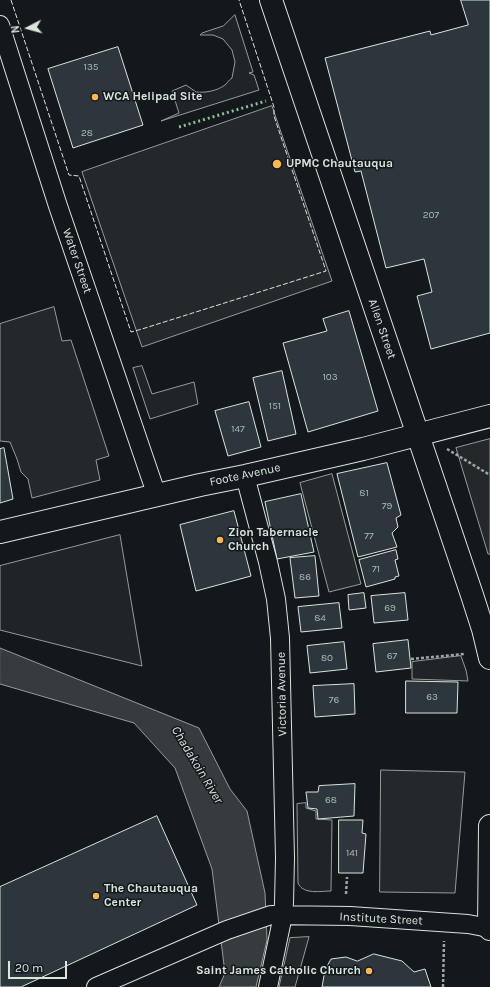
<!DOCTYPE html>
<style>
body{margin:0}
#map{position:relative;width:490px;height:987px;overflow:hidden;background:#14181c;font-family:Karla,sans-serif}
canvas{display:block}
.north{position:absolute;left:8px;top:8px;width:40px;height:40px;-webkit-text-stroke:3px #14181c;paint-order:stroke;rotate:264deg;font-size:11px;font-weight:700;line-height:16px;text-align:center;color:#d8e6dc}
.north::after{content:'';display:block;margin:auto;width:14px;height:18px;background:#d8e6dc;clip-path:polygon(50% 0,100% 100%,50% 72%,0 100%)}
.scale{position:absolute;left:8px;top:961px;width:59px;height:18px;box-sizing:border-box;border:2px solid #d8e6dc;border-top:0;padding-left:5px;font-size:12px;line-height:14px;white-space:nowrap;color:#d8e6dc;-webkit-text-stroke:3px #14181c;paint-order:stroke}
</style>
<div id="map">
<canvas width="490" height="987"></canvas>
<div class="north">N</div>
<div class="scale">20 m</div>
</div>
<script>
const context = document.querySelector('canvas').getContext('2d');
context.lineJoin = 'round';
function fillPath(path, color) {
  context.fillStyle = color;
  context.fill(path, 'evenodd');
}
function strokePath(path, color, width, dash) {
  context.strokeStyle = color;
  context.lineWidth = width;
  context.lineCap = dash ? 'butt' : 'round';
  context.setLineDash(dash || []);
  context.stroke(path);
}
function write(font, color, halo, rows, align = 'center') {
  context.font = font + ' Karla,sans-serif';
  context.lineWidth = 3;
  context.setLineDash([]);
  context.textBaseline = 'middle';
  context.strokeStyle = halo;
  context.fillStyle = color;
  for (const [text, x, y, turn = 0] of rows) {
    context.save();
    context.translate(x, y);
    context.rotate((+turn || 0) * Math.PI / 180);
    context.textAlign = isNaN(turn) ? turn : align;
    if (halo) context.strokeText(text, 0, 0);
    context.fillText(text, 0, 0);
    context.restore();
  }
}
const green = new Path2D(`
 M235 15 253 72 249 73 254 75 259 90 161 121 179 113 172 91 186 85 196 92C205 93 217 91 225 85 228 82 229 80 232 78L235 62 232 50 223 39 213 35H200L202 33 223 26Z
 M142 366 152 394 194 382 198 404 150 419 133 368Z
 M120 535 142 666 0 630V566Z
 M461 656 466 670 468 681 412 679V662Z
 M306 803V808L316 811V819L332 820 331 891C321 891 303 895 298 883L297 804Z`);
fillPath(green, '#202428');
strokePath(green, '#939e99', 1);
const parking = new Path2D(`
 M272 106 332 281 142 347 82 172Z
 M54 307 62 341 71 340 109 456 96 460 100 480 32 498 28 479 21 472 17 459 10 442 0 441V324Z
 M490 439V554H488L456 448Z
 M332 474 361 584 329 592 300 483Z
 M381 770 465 772 455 893 380 892Z
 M309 937 295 987H279L290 938Z`);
fillPath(parking, '#24282b');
strokePath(parking, '#939e99', 1);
const water = new Path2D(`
 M0 648 199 728 230 789 247 811 265 893 267 940 256 987H219L225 973 212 869 175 768 134 723 0 684Z`);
fillPath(water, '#363b3e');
strokePath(water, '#939e99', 1);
const building = new Path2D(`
 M461 0H490V333L431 349 417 296 432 292 424 259 386 268 361 171 355 172 325 58 430 31 431 35 468 25Z
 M118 47 143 125 73 148 48 69Z
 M349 311 378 411 308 432 283 343 327 331 323 319Z
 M282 371 296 434 268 441 253 378Z
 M249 402 261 447 228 456 215 411Z
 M4 448 13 499 0 503V449Z
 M387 463 401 515 396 518 398 527 392 533 397 547 358 557 337 474Z
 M301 494 314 552 277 559 265 502Z
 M234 511 251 576 196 591 180 525Z
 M396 550 398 559 395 560 399 576 395 577V579L366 587 359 560Z
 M315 556 319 596 295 598 290 558Z
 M364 593 366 608 349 610 348 595Z
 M405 593 408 620 374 623 371 596Z
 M339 603 342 628 301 632 298 607Z
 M408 640 411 668 376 672 373 644Z
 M344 642 347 669 310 673 307 646Z
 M406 681 458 682 457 713H406Z
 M354 684 355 714 315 717 313 686Z
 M355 784 354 816 318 819 317 809 308 808 306 792H318L319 786Z
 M157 816 197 905 21 987H0V887Z
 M339 820H363L362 833 366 834 363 873H339Z
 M374 954 402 961 414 972 425 969 431 987H322L325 970 331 959 346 957 357 961Z`);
fillPath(building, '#2c363c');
strokePath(building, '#d8e6dc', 1);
const street = new Path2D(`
 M0 25 58 206 157 496
 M245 476 268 562 276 599 280 638 285 858 284 903 283 915 268 987
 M96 987 227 930 271 915 350 916 468 924 489 928`);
const secondary = new Path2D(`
 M271 0 472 595 483 629 490 658
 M0 532 200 485 245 476 363 449 490 416
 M490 826 489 928 490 929`);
strokePath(street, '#d8e6dc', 20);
strokePath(secondary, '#d8e6dc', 24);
strokePath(new Path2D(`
 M447 449 490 475
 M411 659 464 654
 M346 894 347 877
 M443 987 444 941`), '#9da8a2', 2.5, [3, 2]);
strokePath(street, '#14181c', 18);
strokePath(secondary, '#14181c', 22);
strokePath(new Path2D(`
 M179 127 266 101`), '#8ac095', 3, [2, 3]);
strokePath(new Path2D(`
 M11 0 69 175 79 176 131 332 142 329 326 271 274 116V107L239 0`), '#d8e6dc', 1, [5, 2]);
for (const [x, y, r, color] of [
 [95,97,4,"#ffb74d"],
 [277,164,5,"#ffb74d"],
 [220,540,4,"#ffb74d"],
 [96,896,4,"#ffb74d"],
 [369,971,4,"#ffb74d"]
]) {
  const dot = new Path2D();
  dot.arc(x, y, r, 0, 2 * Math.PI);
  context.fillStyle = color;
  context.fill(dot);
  strokePath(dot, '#14181c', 1.5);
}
write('10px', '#adbab4', null, [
 ["135",91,67],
 ["28",87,133],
 ["207",431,215],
 ["103",330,377],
 ["151",275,406],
 ["147",238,429],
 ["81",364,493],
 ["79",387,506],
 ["77",369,536],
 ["71",376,569],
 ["86",305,577],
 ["69",390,608],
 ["84",320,618],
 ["67",392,656],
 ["80",327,658],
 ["63",432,697],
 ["76",334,700],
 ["68",331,800],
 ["141",352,853]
]);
write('bold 12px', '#d8e6dc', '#14181c', [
 ["WCA Helipad Site",103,97],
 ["UPMC Chautauqua",286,164],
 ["Zion Tabernacle",228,533],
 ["Church",228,547],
 ["The Chautauqua",104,889],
 ["Center",104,903],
 ["Saint James Catholic Church",361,971,"right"]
], 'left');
write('12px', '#d8e6dc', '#14181c', [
 ["Water Street",77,261,71],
 ["Allen Street",382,329,71],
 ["Foote Avenue",245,475,-12],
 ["Victoria Avenue",282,694,-91],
 ["Institute Street",381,919,3]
]);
write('italic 13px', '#d8e6dc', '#14181c', [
 ["Chadakoin River",197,765,59]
]);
</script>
